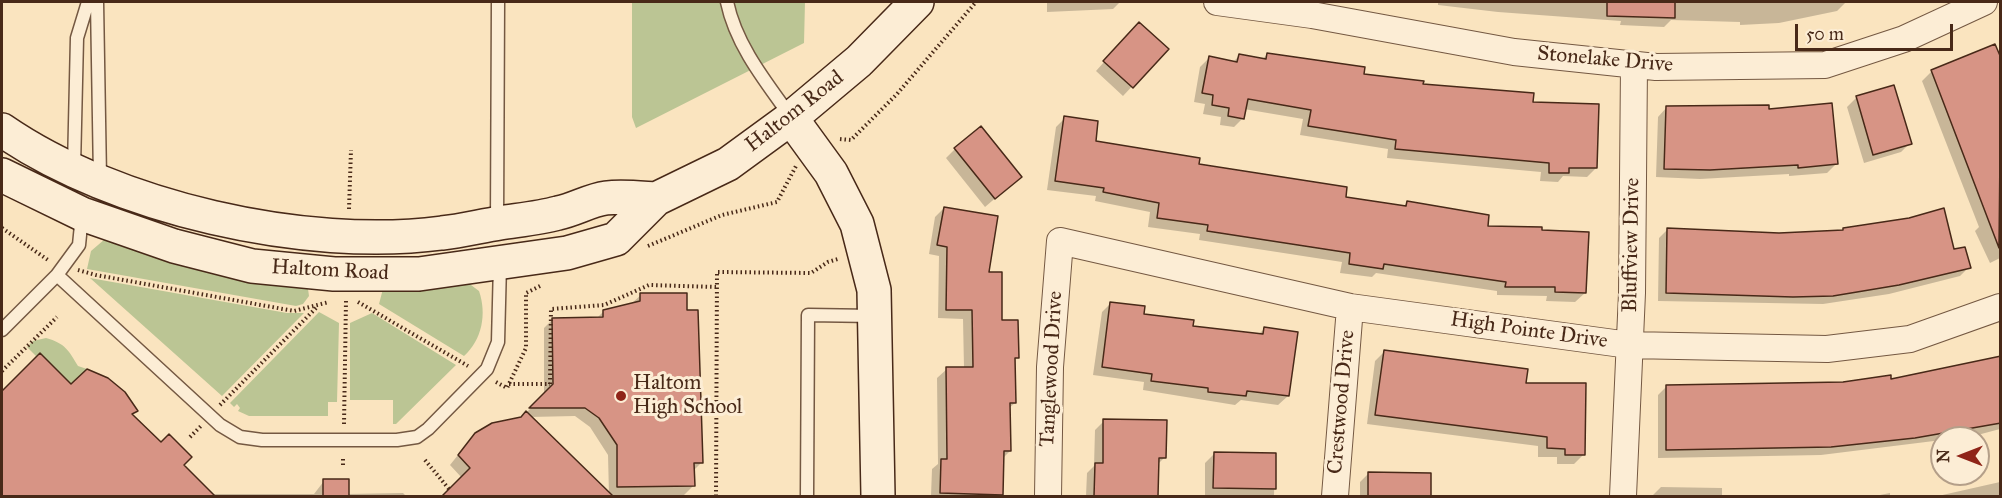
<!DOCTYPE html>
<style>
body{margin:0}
#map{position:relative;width:2002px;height:498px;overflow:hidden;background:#fae4bf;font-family:"IM FELL Great Primer",serif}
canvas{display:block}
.frame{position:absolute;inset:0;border:3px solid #482918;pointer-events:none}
.north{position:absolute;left:1930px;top:426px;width:60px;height:60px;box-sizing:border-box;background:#fcedd5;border:2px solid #b49f89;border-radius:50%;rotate:270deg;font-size:16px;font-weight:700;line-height:24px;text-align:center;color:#482918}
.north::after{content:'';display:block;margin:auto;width:21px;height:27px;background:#8f2418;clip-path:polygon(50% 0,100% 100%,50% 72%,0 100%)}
.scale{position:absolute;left:1795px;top:24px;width:158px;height:27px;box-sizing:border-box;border:3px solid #482918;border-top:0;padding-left:8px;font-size:18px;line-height:21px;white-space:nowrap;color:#482918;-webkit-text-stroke:4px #fcedd5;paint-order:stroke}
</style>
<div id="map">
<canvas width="2002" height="498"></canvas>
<div class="frame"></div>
<div class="north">N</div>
<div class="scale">50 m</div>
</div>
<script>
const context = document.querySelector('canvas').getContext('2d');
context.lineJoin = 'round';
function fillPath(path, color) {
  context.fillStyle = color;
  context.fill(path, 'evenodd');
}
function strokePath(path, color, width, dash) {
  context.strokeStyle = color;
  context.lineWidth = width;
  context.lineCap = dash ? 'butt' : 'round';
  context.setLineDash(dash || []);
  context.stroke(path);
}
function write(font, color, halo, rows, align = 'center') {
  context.font = font + ' "IM FELL Great Primer",serif';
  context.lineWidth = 6;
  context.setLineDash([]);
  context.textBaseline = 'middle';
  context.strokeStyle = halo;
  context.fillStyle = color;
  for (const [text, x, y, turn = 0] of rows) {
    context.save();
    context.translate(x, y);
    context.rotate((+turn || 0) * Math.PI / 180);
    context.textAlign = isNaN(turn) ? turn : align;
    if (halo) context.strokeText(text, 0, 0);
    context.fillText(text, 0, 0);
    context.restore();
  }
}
fillPath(new Path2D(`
 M632 2H805L804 43 636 128 632 117Z
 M105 239 307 282 309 296 303 304 296 306 87 269 91 251Z
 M90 278 287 313H304L222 396Z
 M467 282 479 291C487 314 482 340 464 356L379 304 384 285Z
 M319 312 339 323 337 402H328V416H249L238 411 240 408 237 404 234 407 230 403Z
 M372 313 456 365 396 424H393V400H350V323Z
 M46 338C65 343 69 351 78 366L87 369 71 384 40 353 36 356 27 347 33 341Z`), '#bbc594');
fillPath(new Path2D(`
 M1047 2H1120L1113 9 1047 12Z
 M1438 2H1846L1837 11 1779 23 1740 25V22L1671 20 1664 27 1620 25 1621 21 1498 12 1438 5Z
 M1130 33 1167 49 1123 96 1096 71Z
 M1994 46 2000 60V258L1990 263 1975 231 1979 227 1922 81 1931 72Z
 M1267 54 1362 75 1531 104 1596 168 1587 177 1563 176 1558 182 1540 181 1541 172 1387 158 1388 149 1300 135 1303 119 1244 109 1243 118 1234 127 1220 125 1221 117 1203 114 1205 104 1194 102 1200 67 1209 58 1233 62 1239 56 1262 60Z
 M1893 87 1910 143 1901 152 1864 163 1847 107 1856 98Z
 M1667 107 1768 111 1836 164 1827 173 1789 176V174L1700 179 1656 177 1658 117Z
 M1065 118 1094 142 1344 199 1403 207 1407 203 1486 227 1585 293 1575 302 1546 301 1547 296 1497 295V291L1376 273 1372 277 1340 273 1342 262 1199 240 1200 234 1148 227 1150 212 1095 201 1096 196 1047 190 1056 127Z
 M955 149 1020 177 985 207 946 158Z
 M944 208 987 273 1000 322 1016 321 1015 403 1009 408 1010 451 1003 458 1001 496H931L932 469 938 464 937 378 947 369 964 368 963 319 938 318 939 256 929 254 935 217Z
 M1668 229 1779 234 1841 232 1953 251 1969 267 1960 276 1889 294 1823 304 1658 301 1659 238Z
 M641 295 686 312 702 462 693 471V486L684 495 444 496 462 478 450 465 466 445 476 435 521 418 544 395V328L553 319H596L604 311 631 304ZM575 416 590 427 608 455 609 495 530 417Z
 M1111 303 1142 315 1191 327 1258 335 1264 329 1288 396 1278 405 1241 400 1235 405 1143 390 1144 382 1093 375 1102 312Z
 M1384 352 1524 384 1583 455 1574 464H1557V457H1538V446L1367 424 1375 361Z
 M40 355 71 386 136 411 131 415 211 494H314L324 481 348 494 403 493 406 496H2V393Z
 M2000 357V429L1970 437 1942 438V440L1821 455 1658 458V395L1667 386 1890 381Z
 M1104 421 1165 457 1157 465 1156 496H1086L1087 473 1094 466 1095 430Z
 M1214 454 1275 455 1274 496H1205V463Z
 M1369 473 1429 474V496H1360V482Z
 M2000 482V496H1938Z
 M1661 487 1722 488V496H1652Z
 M1890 493V496H1875Z
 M1520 495 1578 496H1519Z`), '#0003');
const building = new Path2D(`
 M1607 2H1675V18L1607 16Z
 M1139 22 1169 49 1133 88 1103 61Z
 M1995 44 2001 58 1999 248 1931 70Z
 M1267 53 1365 67 1364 74 1424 81 1423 84 1534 93 1533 102 1599 104 1597 168H1569V173H1549V163L1395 149 1396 140 1308 126 1311 110 1248 99 1244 119 1228 116 1229 108 1212 105 1213 95 1202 93 1209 56 1237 62 1239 54 1266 59Z
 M1894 85 1912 144 1873 155 1856 96Z
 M1832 103 1838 164 1798 168V165L1710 170 1664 169 1666 106 1769 105V109Z
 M1064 116 1098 121 1096 141 1200 158 1199 164 1347 187 1346 197 1406 206 1407 201 1489 215 1488 226 1542 227V230L1589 232 1586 293 1555 292V287H1505L1506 282 1384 264 1383 269 1349 264 1350 253 1207 231 1208 225 1157 218 1159 203 1103 192 1104 188 1055 181Z
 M981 126 1022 177 995 199 954 148Z
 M944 207 998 216 989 272H1002V320H1018L1019 358H1015L1016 403H1010L1011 451H1004L1003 495 940 493 941 459H947L946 367H973L972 310H946L947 247 937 245Z
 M1944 208 1954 249 1965 247 1971 268 1899 285 1833 296 1793 297 1666 293 1667 228 1779 233 1843 230V228L1909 218Z
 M640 293H687V310H698L703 463H694L695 486 617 487V445L599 418 585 408H529L553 384 552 318 603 317V310L640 301Z
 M1110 302 1145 306 1144 314 1194 320 1193 326 1263 334 1264 327 1298 332 1289 396 1247 391 1246 396 1208 392V388L1151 381 1152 374 1102 367Z
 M1384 350 1528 369 1526 383H1586L1585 455H1565V449L1547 448V437L1375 415Z
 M40 353 71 384 87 369 108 378 125 392 138 411 132 414 161 442 169 434 192 457 184 465 215 496H2V391Z
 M2001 356V423L1915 438 1831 447 1666 450V385L1843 382 1891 375V379Z
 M526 411 613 496H442L470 468 458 455 475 433 492 423 521 417Z
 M1103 419 1167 420 1166 458H1159L1158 496H1094L1095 463H1103Z
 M1214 452 1276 453V489L1213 488Z
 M1368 472 1431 473V496H1368Z
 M323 479H349V496H323Z`);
fillPath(building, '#d79485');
strokePath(building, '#482918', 1.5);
const lane = new Path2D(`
 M97 2 100 178
 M727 2C736 45 765 81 791 117
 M74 167 77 38 88 2
 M497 222 498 2
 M57 275 220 425 240 437 262 440H397L417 437 428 429 487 369 498 342 500 264
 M2 330 57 275 79 245 82 215
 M807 496 808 315 874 316`);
const street = new Path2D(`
 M1217 2 1312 15 1514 52 1656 67 1825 65 1904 39 1984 2
 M1048 496 1050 367 1060 241 1350 307 1629 345 1827 349 1910 339 2000 307
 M1335 496 1350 307
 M1623 496 1632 293 1634 65`);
const secondary = new Path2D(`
 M791 118 831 173 857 224 874 290 878 496
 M2 130C115 208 305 251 442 233 461 231 481 226 500 223 519 220 540 218 558 213 574 210 590 200 606 198 622 196 640 198 656 199
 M2 175 82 214 174 246 252 266 334 274H419L567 253 616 239 656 199 728 164 791 118 859 61 917 2`);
strokePath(lane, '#745842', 15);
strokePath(street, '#745842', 28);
strokePath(secondary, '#482918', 36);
strokePath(new Path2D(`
 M840 139 851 140 897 94 976 2
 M349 209 351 150
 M2 228 48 260
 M648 246 722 215 777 202 796 166
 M78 270 96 275 294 311 329 302
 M358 302 468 366
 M2 371 57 317
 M496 382 507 388 526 348V293L542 285
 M509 384H550
 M550 384 551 309 604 305 649 285 716 287
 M220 405 318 306
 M344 424 346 300
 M190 437 201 426
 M425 460 449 489
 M343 465V456
 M716 496 717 272 811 273 828 262 838 259`), '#482918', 4, [1.5, 3]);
strokePath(lane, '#fcedd5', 12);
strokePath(street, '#fcedd5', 26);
strokePath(secondary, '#fcedd5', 33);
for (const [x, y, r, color] of [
 [621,396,6,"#8f2418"]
]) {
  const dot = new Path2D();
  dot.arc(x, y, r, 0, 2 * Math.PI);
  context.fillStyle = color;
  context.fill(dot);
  strokePath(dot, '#fcedd5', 2);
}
write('21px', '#482918', '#fcedd5', [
 ["Stonelake Drive",1605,60,5],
 ["Haltom Road",795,112,-38],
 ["Bluffview Drive",1632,245,-89],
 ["Haltom Road",330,271,3],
 ["High Pointe Drive",1529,331,8],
 ["Tanglewood Drive",1052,369,-87],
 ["Crestwood Drive",1342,402,-85]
]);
write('21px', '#482918', '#fcedd5', [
 ["Haltom",633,384],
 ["High School",633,408]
], 'left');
</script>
